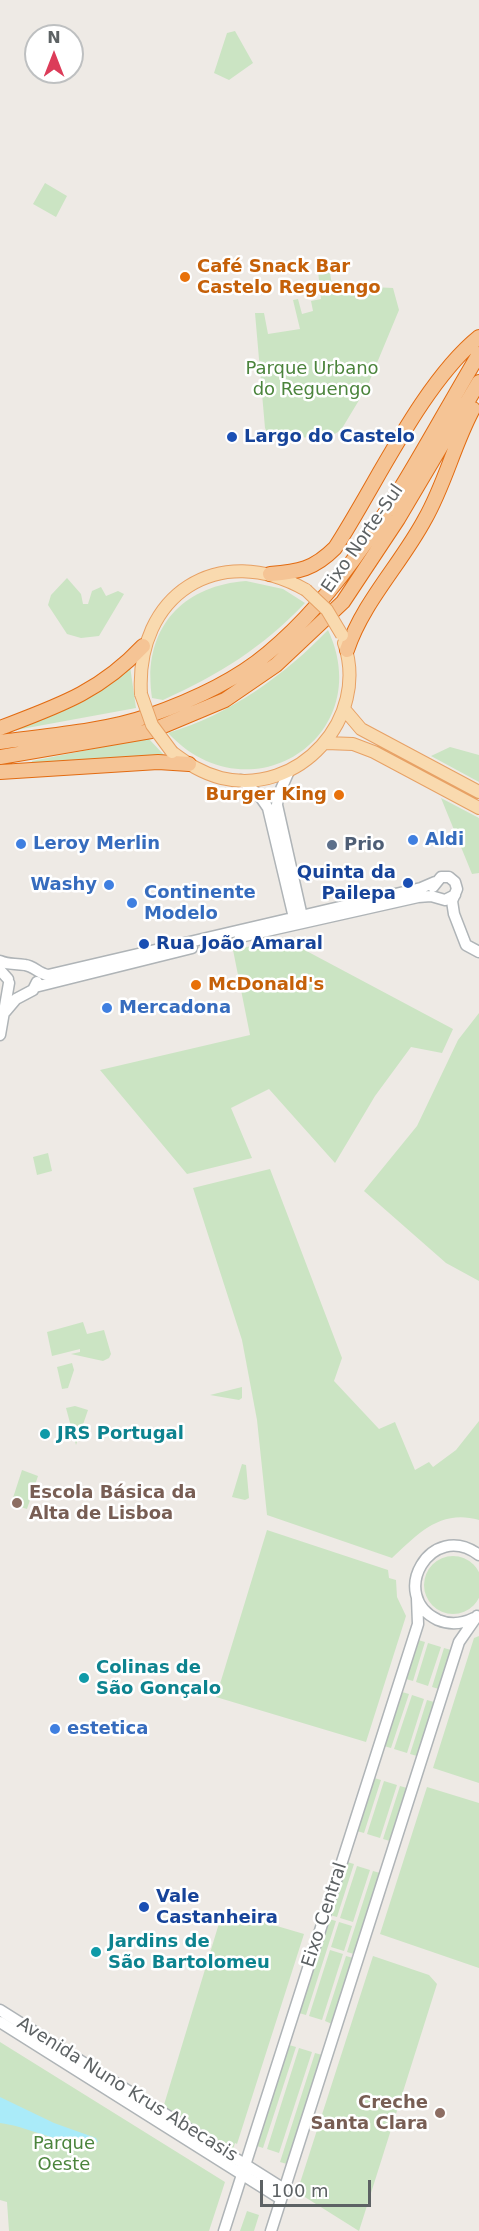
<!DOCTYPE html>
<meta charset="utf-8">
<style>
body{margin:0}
#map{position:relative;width:479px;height:2231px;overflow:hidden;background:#eeeae5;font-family:"DejaVu Sans",sans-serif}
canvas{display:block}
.north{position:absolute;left:24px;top:24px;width:60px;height:60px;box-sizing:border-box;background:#fff;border:2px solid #bec0c1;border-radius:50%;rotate:0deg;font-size:16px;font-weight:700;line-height:24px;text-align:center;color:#5d6264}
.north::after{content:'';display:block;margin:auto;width:21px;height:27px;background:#dc3c59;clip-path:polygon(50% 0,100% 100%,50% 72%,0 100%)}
.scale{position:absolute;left:260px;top:2180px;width:111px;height:27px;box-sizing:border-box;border:3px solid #5d6264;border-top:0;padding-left:8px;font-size:18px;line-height:21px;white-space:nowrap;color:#5d6264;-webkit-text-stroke:4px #fff;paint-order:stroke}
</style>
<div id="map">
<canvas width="479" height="2231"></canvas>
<div class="north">N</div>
<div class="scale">100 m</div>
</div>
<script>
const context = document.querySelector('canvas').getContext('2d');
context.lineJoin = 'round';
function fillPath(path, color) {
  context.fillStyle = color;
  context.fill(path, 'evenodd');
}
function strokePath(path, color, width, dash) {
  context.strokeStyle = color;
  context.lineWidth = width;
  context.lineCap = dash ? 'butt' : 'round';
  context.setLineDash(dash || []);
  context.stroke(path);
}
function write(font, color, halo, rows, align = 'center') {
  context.font = font + ' "DejaVu Sans",sans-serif';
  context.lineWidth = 5;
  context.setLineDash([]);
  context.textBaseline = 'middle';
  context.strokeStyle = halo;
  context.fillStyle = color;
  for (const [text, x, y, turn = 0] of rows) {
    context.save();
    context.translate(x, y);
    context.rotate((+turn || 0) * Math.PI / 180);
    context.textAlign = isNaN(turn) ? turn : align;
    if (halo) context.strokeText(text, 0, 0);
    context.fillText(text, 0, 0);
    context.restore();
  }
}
fillPath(new Path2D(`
 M235 31 253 63 229 80 214 73 227 33Z
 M45 183 67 196 56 217 33 204Z
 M317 261H328L332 285 393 288 399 310 367 387 341 430 330 437 273 438 269 436 265 428 255 313H264L268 334 300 329 293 300 298 299 302 314 313 311 311 301 321 299Z
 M67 578 81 594 83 604H88L92 591 101 587 106 596 118 591 124 594 99 636 81 638 67 634 48 605 51 595Z
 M246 581 283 589 305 603C262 648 220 674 163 700L152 698C142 632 179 586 246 581Z
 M328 630C378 737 249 820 168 733 229 715 285 675 328 630Z
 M130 666 136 708 16 730 15 727Z
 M148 738 165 756 32 764V761Z
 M450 747 479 755V782L431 756Z
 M441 798 479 818V873L472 874Z
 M284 939 453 1029 442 1053 411 1047 375 1096 335 1163 269 1089 231 1108 252 1158 187 1174 100 1070 250 1035 233 950Z
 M479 1013V1281L446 1263 364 1191 417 1126 458 1040Z
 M48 1153 52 1171 37 1175 33 1157Z
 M270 1169 342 1358 334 1381 379 1429 395 1422 415 1470 429 1462 433 1467 456 1450 479 1421V1520C440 1509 418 1534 392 1558L267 1515 257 1420 242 1340 193 1188Z
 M83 1322 87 1334 104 1330 111 1354 109 1358 103 1361 71 1354 80 1352V1349L52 1356 47 1332Z
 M72 1363 74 1370 68 1388 62 1389 57 1367Z
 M242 1387V1398L239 1400 210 1395Z
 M75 1406 88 1410 76 1445 66 1408Z
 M242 1464 246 1465 249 1498 245 1500 232 1497Z
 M22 1470 38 1476 27 1509 11 1504Z
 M267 1530 388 1570 389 1578 396 1580 397 1597 406 1616 366 1742 216 1697Z
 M424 1585a29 29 0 1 1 58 0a29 29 0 1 1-58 0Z
 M479 1636V1783L433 1768 474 1638Z
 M418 1640 425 1642 413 1681 406 1679Z
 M428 1643 441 1647 428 1686 416 1682Z
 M444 1648 451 1650 439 1689 432 1687Z
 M402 1692 409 1694 391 1748 384 1746Z
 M412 1695 424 1699 407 1753 394 1749Z
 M427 1700 434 1702 417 1756 410 1754Z
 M374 1778 381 1780 364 1833 357 1831Z
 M384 1781 397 1785 380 1838 367 1834Z
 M400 1786 407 1788 390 1841 383 1839Z
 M427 1787 479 1803V1968L380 1934Z
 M347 1862 354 1864 337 1917 330 1915Z
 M357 1866 370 1870 353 1922 340 1918Z
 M373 1871 380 1873 354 1954 347 1952Z
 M226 1911 304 1934 237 2144 235 2143 232 2152 163 2108 220 1920Z
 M329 1919 336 1921 306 2015 299 2013Z
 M339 1922 352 1926 344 1951 331 1947Z
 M330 1950 343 1954 322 2020 309 2016Z
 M346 1956 353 1958 332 2024 325 2021Z
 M373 1956 429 1975 437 1984 359 2231 300 2194 303 2185 300 2183Z
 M0 2042 225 2182 209 2231H9L7 2202 0 2200Z
 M289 2045 296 2047 263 2148 257 2146Z
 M299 2048 312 2052 279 2153 267 2149Z
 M315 2053 322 2055 287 2164 280 2162Z
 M247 2211 259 2215 254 2231H240Z`), '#cbe4c3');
fillPath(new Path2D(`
 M0 2097 54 2123 96 2138 98 2142C70 2150 29 2126 0 2123Z`), '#aaebf9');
const secondary = new Path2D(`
 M289 771 278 796 277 805 303 921
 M241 780 259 795 268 808 295 922
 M433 887 441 877H449L455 882 457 889 452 901 454 914 466 945 479 952
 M240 937 418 897 431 896 445 900 455 895
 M0 961C9 965 15 963 25 965 34 966 39 974 48 975L421 888 435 882
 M0 970 8 979
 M35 987 192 948
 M5 1012 16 999 33 990 37 982
 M0 1035 9 983
 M474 1618C462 1624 450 1625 438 1620 387 1596 431 1519 479 1555
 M0 2010 284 2189
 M0 2022 281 2199
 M224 2231 418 1624 417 1598
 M271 2231 459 1642 477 1616`);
const primary = new Path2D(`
 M141 694C135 595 219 540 306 590
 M344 709 361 729 479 792
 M326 743 353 744 374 752 479 808
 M172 752C188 764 202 773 221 778 299 797 370 718 344 643`);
const highway = new Path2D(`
 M270 574C299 572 314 569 335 548 376 485 422 383 479 337
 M347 650C363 602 401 564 425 519 445 484 454 444 473 409
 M0 728C58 706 100 692 143 646
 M0 742C44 736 106 731 148 716 188 702 235 681 268 653 360 577 418 456 479 354
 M0 757 151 731 225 700 276 665 343 602 398 519 479 382
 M0 772 158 762 189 764`);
strokePath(secondary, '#afb4b7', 13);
strokePath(primary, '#e7a165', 14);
strokePath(highway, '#e26b11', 16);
strokePath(secondary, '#fff', 10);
strokePath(primary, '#f9daaf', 12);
strokePath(highway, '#f5c495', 14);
const primaryBridge = new Path2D(`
 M306 590 327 610 342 635
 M141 694 152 725 172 752`);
strokePath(primaryBridge, '#e7a165', 14, []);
strokePath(primaryBridge, '#f9daaf', 12);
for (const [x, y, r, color] of [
 [185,277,6,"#e8710a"],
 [232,437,6,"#1a4fb4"],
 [339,795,6,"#e8710a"],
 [413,840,6,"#3f7fe0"],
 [21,844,6,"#3f7fe0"],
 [332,845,6,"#5c6f8a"],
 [408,883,6,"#1a4fb4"],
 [109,885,6,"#3f7fe0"],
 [132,903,6,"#3f7fe0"],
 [144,944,6,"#1a4fb4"],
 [196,985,6,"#e8710a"],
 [107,1008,6,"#3f7fe0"],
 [45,1434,6,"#0f9aa8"],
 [17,1503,6,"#8d6e63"],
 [84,1678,6,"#0f9aa8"],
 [55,1729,6,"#3f7fe0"],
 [144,1907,6,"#1a4fb4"],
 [96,1952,6,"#0f9aa8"],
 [440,2113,6,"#8d6e63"]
]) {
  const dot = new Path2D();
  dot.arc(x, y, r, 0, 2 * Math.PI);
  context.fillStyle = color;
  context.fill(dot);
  strokePath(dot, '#fff', 2);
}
write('bold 18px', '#c56008', '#fff', [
 ["Café Snack Bar",197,267],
 ["Castelo Reguengo",197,288],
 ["Burger King",327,795,"right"],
 ["McDonald's",208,985]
], 'left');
write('18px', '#4b843c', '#fff', [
 ["Parque Urbano",312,369],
 ["do Reguengo",312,390],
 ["Parque",64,2144],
 ["Oeste",64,2165]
]);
write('bold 18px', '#164399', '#fff', [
 ["Largo do Castelo",244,437],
 ["Quinta da",396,873,"right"],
 ["Pailepa",396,894,"right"],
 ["Rua João Amaral",156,944],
 ["Vale",156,1897],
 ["Castanheira",156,1918]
], 'left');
write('18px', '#5d6264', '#fff', [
 ["Eixo Norte-Sul",363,539,-55],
 ["Eixo Central",325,1915,-72],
 ["Avenida Nuno Krus Abecasis",127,2090,32]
]);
write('bold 18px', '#366cbe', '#fff', [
 ["Aldi",425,840],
 ["Leroy Merlin",33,844],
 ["Washy",97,885,"right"],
 ["Continente",144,893],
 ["Modelo",144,914],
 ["Mercadona",119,1008],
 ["estetica",67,1729]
], 'left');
write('bold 18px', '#4e5e75', '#fff', [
 ["Prio",344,845]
], 'left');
write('bold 18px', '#0d838f', '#fff', [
 ["JRS Portugal",57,1434],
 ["Colinas de",96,1668],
 ["São Gonçalo",96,1689],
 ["Jardins de",108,1942],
 ["São Bartolomeu",108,1963]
], 'left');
write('bold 18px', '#785e54', '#fff', [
 ["Escola Básica da",29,1493],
 ["Alta de Lisboa",29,1514],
 ["Creche",428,2103,"right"],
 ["Santa Clara",428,2124,"right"]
], 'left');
</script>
